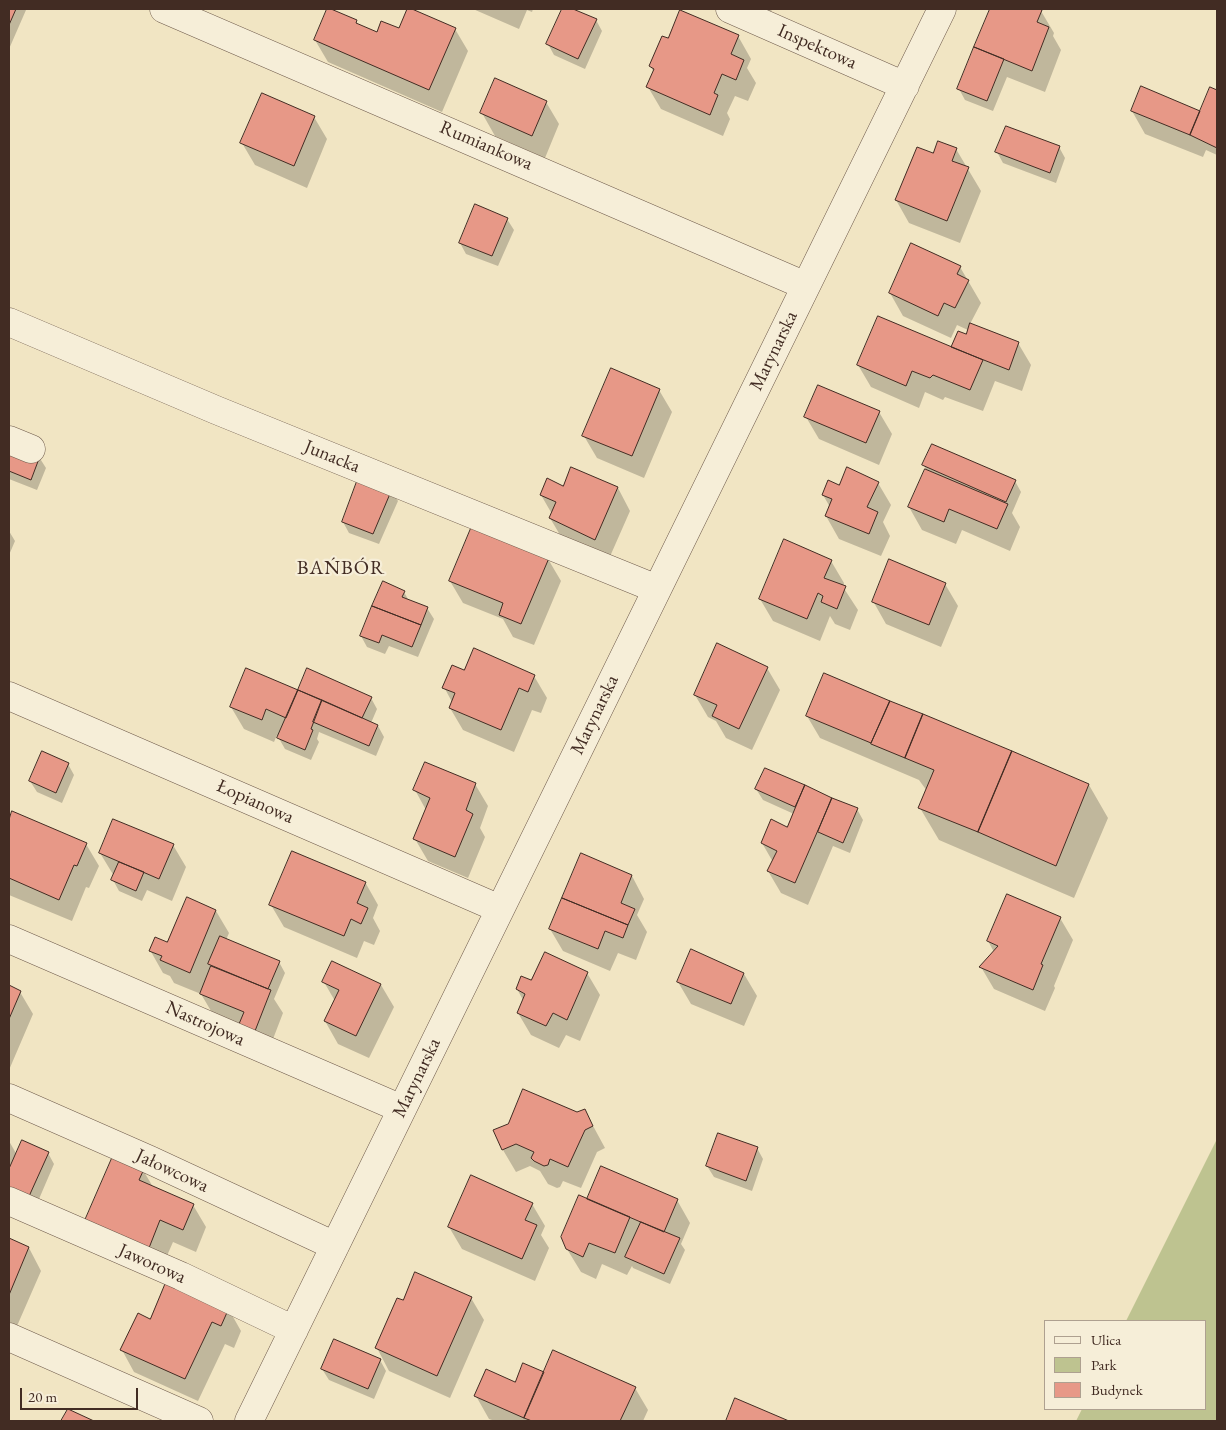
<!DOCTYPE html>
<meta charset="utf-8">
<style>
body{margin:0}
#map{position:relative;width:1226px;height:1430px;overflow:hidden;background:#f1e5c3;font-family:"EB Garamond",serif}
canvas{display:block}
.frame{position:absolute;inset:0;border:10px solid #422c23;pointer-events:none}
.legend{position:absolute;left:1044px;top:1320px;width:162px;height:90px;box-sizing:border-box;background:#f6eed8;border:1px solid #aea090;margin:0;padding:6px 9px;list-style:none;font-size:15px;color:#422c23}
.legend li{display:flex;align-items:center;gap:10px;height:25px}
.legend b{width:25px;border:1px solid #aea090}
.scale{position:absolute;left:20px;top:1388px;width:118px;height:22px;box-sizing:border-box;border:2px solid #422c23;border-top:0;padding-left:6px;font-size:15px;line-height:18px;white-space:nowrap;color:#422c23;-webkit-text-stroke:4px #f6eed8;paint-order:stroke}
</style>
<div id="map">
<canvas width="1226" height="1430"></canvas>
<div class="frame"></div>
<ul class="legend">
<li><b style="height:6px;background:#f6eed8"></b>Ulica</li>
<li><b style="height:14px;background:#bec390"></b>Park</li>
<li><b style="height:14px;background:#e79887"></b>Budynek</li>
</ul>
<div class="scale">20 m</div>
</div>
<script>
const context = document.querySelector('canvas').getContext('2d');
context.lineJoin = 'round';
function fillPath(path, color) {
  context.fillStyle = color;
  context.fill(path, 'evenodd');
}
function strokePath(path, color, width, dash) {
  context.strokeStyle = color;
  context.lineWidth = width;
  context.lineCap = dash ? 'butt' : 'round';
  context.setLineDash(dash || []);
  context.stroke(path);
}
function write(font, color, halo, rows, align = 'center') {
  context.font = font + ' "EB Garamond",serif';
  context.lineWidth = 4.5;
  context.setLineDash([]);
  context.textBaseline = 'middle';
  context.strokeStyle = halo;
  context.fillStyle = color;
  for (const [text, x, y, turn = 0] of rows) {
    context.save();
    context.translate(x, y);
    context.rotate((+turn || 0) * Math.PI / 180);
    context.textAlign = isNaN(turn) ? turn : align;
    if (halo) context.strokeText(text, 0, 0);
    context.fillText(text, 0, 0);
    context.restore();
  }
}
fillPath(new Path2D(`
 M1217 1139V1421H1076L1082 1409H1205V1321H1126Z`), '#bec390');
fillPath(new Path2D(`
 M9 9 26 10 9 49Z
 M328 9 356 21 358 25 377 33 399 30 409 9 455 29 468 51 442 112 328 62 315 40Z
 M473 9H533L532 12 527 10 519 29Z
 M564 9H570L596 20 602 31 585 69 554 55 548 44Z
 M750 9H772L769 17Z
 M991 9H1036L1041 11 1054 33 1053 36 1061 50 1045 92 1007 77 993 111 965 100 959 89Z
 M738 36 751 59 747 68 756 83 748 101 735 96 727 113 730 119 723 136 661 109 648 87 654 72 650 66 668 40Z
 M1211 88 1217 91V155L1206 150 1203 157 1145 134 1132 111 1201 113Z
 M546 102 559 124 545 158 495 136 482 113Z
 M314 117 327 139 307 188 255 165 242 143Z
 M1059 147 1065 158 1056 183 1003 163 997 152Z
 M956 149 981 191 960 243 909 223 896 200 934 155Z
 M507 219 514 230 498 266 466 254 460 243Z
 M960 267 981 303 970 324 1018 343 1031 365 1022 391 995 381 983 411 945 397 943 400 925 392 919 408 871 387 858 365 952 349 966 335 968 330 957 325 951 338 903 316 890 293Z
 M659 390 672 412 644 478 597 458 584 436Z
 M879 412 892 434 879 465 819 439 806 417Z
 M9 445 39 457 46 468 37 490 9 479Z
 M924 465 1015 481 1021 492 1012 513 1020 527 1010 551 962 530 956 544 922 530 909 507 926 470Z
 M571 468 618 488 630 511 608 561 563 540 550 518 552 514 541 495 563 487Z
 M878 483 891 505 883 522 890 536 881 556 839 539 826 516 830 507 823 495 840 486Z
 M391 490 398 501 379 544 349 533 343 522Z
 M9 531 15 541 9 555Z
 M548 559 561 581 534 645 513 637 503 619 463 603 450 581Z
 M831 561 844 583 843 587 858 610 850 630 835 624 830 616 820 641 773 621 760 599Z
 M945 584 958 606 941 647 886 624 873 601Z
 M404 592 409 601 427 608 434 619 418 657 389 646 385 654 367 647 361 636Z
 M767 668 780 690 752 750 726 738 716 721 708 717 695 695Z
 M824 675 1089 785 1108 818 1074 898 939 840 920 808 927 791 919 780 820 738 807 716Z
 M534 676 547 698 541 713 532 710 514 752 463 730 450 708 452 702 444 687Z
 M298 692 371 698 377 709 371 723 378 726 384 737 376 756 319 732 317 739 319 742 311 760 285 749 277 735 274 742 244 729 231 707Z
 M68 764 74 775 62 803 37 792 30 781Z
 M766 769 857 809 863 820 850 853 833 846 808 905 781 893 768 871 773 862 762 843 787 828 794 814 763 800 756 789Z
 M475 784 488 806 480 828 485 837 468 878 428 861 415 839 426 810 415 790Z
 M13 813 86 844 99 866 89 888 86 887 72 921 9 895V823Z
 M173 845 186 867 172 901 147 890 142 901 119 891 113 880 114 876 100 853Z
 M582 855 632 876 644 899 637 915 647 932 636 960 618 953 610 971 563 951 550 929Z
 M365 882 378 905 373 918 380 931 374 945 364 941 357 958 284 927 271 905Z
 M216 911 229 933 226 940 279 962 285 973 274 999 283 1013 268 1052 214 1016 201 994 174 983 170 976 163 973 150 950 168 944Z
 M1060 918 1073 940 1054 986 1055 988 1045 1011 994 989 981 967 994 952 988 941Z
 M587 973 600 995 580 1041 566 1035 559 1048 531 1035 518 1013 523 1000 517 989 532 982Z
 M744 974 757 996 744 1026 691 1004 678 982Z
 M324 982 381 985 394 1007 369 1058 338 1044 325 1021 335 1001Z
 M9 987 20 992 33 1014 9 1070Z
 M585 1111 605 1148 597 1152 581 1188 563 1181 560 1187 557 1188 548 1184 540 1171 530 1166 516 1172 503 1150 495 1131Z
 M9 1141 17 1155 48 1153 54 1164 33 1213 9 1201Z
 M757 1148 763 1159 752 1191 714 1177 707 1166Z
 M143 1170 153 1187 193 1205 206 1227 196 1252 173 1242 159 1274 98 1247Z
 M588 1200H677L690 1223 681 1244 685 1250 670 1284 633 1268 632 1266 627 1275 602 1264 596 1279 581 1272 567 1249Z
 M532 1204 545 1226 541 1235 549 1248 535 1281 462 1249 449 1227Z
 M9 1239 29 1248 41 1271 17 1326 9 1322Z
 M471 1298 484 1320 450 1398 389 1371 377 1348 403 1302Z
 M228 1308 241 1331 234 1348 225 1344 198 1401 134 1372 122 1350 150 1321Z
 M380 1360 386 1371 374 1399 329 1380 322 1369Z
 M544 1374 635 1388 648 1410 643 1421H495L489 1419 476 1396Z
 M736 1400 786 1421H727Z`), '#0003');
const building = new Path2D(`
 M9 9H16L9 25Z
 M327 9H331L357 20 356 23 377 32 381 21 399 28 407 9H412L456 28 429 90 314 40Z
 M562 9H573L597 19 578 59 546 44Z
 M990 9H1039L1042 10 1037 22 1049 27 1032 71 974 47Z
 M680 10 739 35 731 54 744 60 736 80 722 74 714 93 718 95 710 115 646 87 654 69 649 66 662 36 668 38Z
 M974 47 1004 59 987 101 957 89Z
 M495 78 547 101 532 136 480 113Z
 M1141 86 1200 111 1190 135 1131 111Z
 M1210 87 1217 90V148L1190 135Z
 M262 93 315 116 294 166 240 143Z
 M1006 126 1060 146 1050 173 995 152Z
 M938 141 957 148 952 161 969 167 947 221 895 200 917 147 933 153Z
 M475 204 508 218 492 256 459 243Z
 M911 243 961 266 957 274 969 280 955 308 944 303 938 316 889 293Z
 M878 316 983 360 970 390 933 375 930 378 912 371 906 386 857 365Z
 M970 323 1019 342 1009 370 951 347 958 331 966 334Z
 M611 368 660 389 632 456 582 436Z
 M818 385 880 411 866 443 804 417Z
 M9 443 40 456 31 480 9 471Z
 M932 444 1016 480 1006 502 922 465Z
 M571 467 618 487 595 540 549 518 556 502 540 495 547 478 563 486Z
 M847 467 879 482 867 507 878 512 869 534 825 516 832 499 822 495 828 480 839 485Z
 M925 469 1008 504 997 529 949 509 944 522 908 507Z
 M359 476 392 489 373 534 342 522Z
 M472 526 549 558 521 624 499 615 503 603 449 581Z
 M784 539 832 560 824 578 846 586 837 609 821 602 823 596 818 593 807 619 759 599Z
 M889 559 946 583 929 625 872 602Z
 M383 581 405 591 402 597 428 607 421 625 372 606Z
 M372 606 421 625 412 647 382 635 379 643 360 636Z
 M717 643 768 667 739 729 712 716 717 705 694 695Z
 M474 648 535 675 528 692 519 688 501 730 449 708 455 693 442 688 452 665 464 670Z
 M246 668 298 690 286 718 266 709 262 720 230 707Z
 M307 668 372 697 362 718 298 690Z
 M824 673 890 701 871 743 806 716Z
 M298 690 322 700 311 729 313 730 305 750 277 738Z
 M322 700 378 725 369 746 313 722Z
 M890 701 923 714 905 758 871 744Z
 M923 714 1012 751 978 832 918 808 934 770 905 758Z
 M42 751 69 763 56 793 29 781Z
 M1012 751 1089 784 1056 866 978 832Z
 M425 762 476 783 466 810 473 814 455 857 413 839 430 798 413 790Z
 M765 768 805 785 795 807 755 789Z
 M805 785 832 798 795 883 767 871 777 851 761 843 771 819 787 827Z
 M832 798 858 808 843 843 818 832Z
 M12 811 87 843 77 866 74 865 59 900 9 878V820Z
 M113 819 174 844 159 879 99 853Z
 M292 851 366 882 357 903 368 908 361 924 351 919 344 936 269 905Z
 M581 853 632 875 621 903 635 909 628 925 562 898Z
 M119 862 144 872 136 891 111 880Z
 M1007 894 1061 917 1041 964 1043 965 1033 990 979 967 998 946 987 941Z
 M187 897 216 910 190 973 160 960 162 956 149 951 155 937 167 942Z
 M562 898 628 925 623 938 605 931 598 949 549 929Z
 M220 936 280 961 268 989 208 964Z
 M691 949 744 973 731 1004 677 982Z
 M545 952 588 972 567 1020 553 1013 546 1026 517 1013 525 994 516 989 521 976 531 980Z
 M332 961 381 984 356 1036 324 1021 339 990 322 982Z
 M211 966 271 990 255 1031 239 1024 244 1012 200 994Z
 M9 985 21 991 9 1019Z
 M523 1089 577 1112 585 1109 593 1126 585 1130 568 1167 550 1159 548 1165 544 1166 534 1161 531 1158 534 1152 516 1144 502 1150 493 1130 508 1124Z
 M718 1133 758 1147 746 1181 706 1166Z
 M22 1140 49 1152 26 1203 9 1194V1169Z
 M113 1156 144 1169 139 1180 194 1204 183 1230 160 1220 147 1253 83 1225Z
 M601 1166 678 1199 664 1232 587 1199Z
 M471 1175 533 1203 525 1220 537 1225 522 1259 448 1227Z
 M579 1195 630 1217 615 1253 589 1243 583 1257 566 1249 561 1237Z
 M641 1222 680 1238 664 1274 625 1257Z
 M9 1238 29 1247 9 1295Z
 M415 1272 472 1297 437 1376 375 1348 397 1298 403 1300Z
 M167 1280 229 1308 221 1326 212 1322 185 1379 120 1350 138 1313 150 1319Z
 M334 1339 381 1359 368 1389 321 1369Z
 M553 1350 636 1387 620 1421H532L524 1418Z
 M523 1363 544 1372 524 1418 474 1396 486 1369 515 1382Z
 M735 1398 789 1421H726Z
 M68 1409 94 1421H61Z`);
fillPath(building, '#e79887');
strokePath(building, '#422c23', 1);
const minor = new Path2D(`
 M164 9 806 286
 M730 9 905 86
 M9 322 216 410 657 589
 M9 440 31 449
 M9 696 500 909
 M9 939 402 1109
 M9 1098 150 1160 335 1246
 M9 1201 181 1276 294 1330
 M9 1337 199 1421
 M249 1421 942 9`);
strokePath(minor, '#6e5a4b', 29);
strokePath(minor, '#f6eed8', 28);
write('19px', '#422c23', '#f6eed8', [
 ["Inspektowa",817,47,24],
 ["Rumiankowa",486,146,23],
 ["Marynarska",774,351,-64],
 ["Junacka",332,457,22],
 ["Marynarska",595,715,-64],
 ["Łopianowa",255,802,24],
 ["Nastrojowa",205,1024,24],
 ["Marynarska",417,1078,-64],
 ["Jałowcowa",172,1171,25],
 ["Jaworowa",152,1264,24]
]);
context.letterSpacing = '1px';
write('20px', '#422c23', '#f6eed8', [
 ["BAŃBÓR",341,569]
]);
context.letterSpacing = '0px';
</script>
